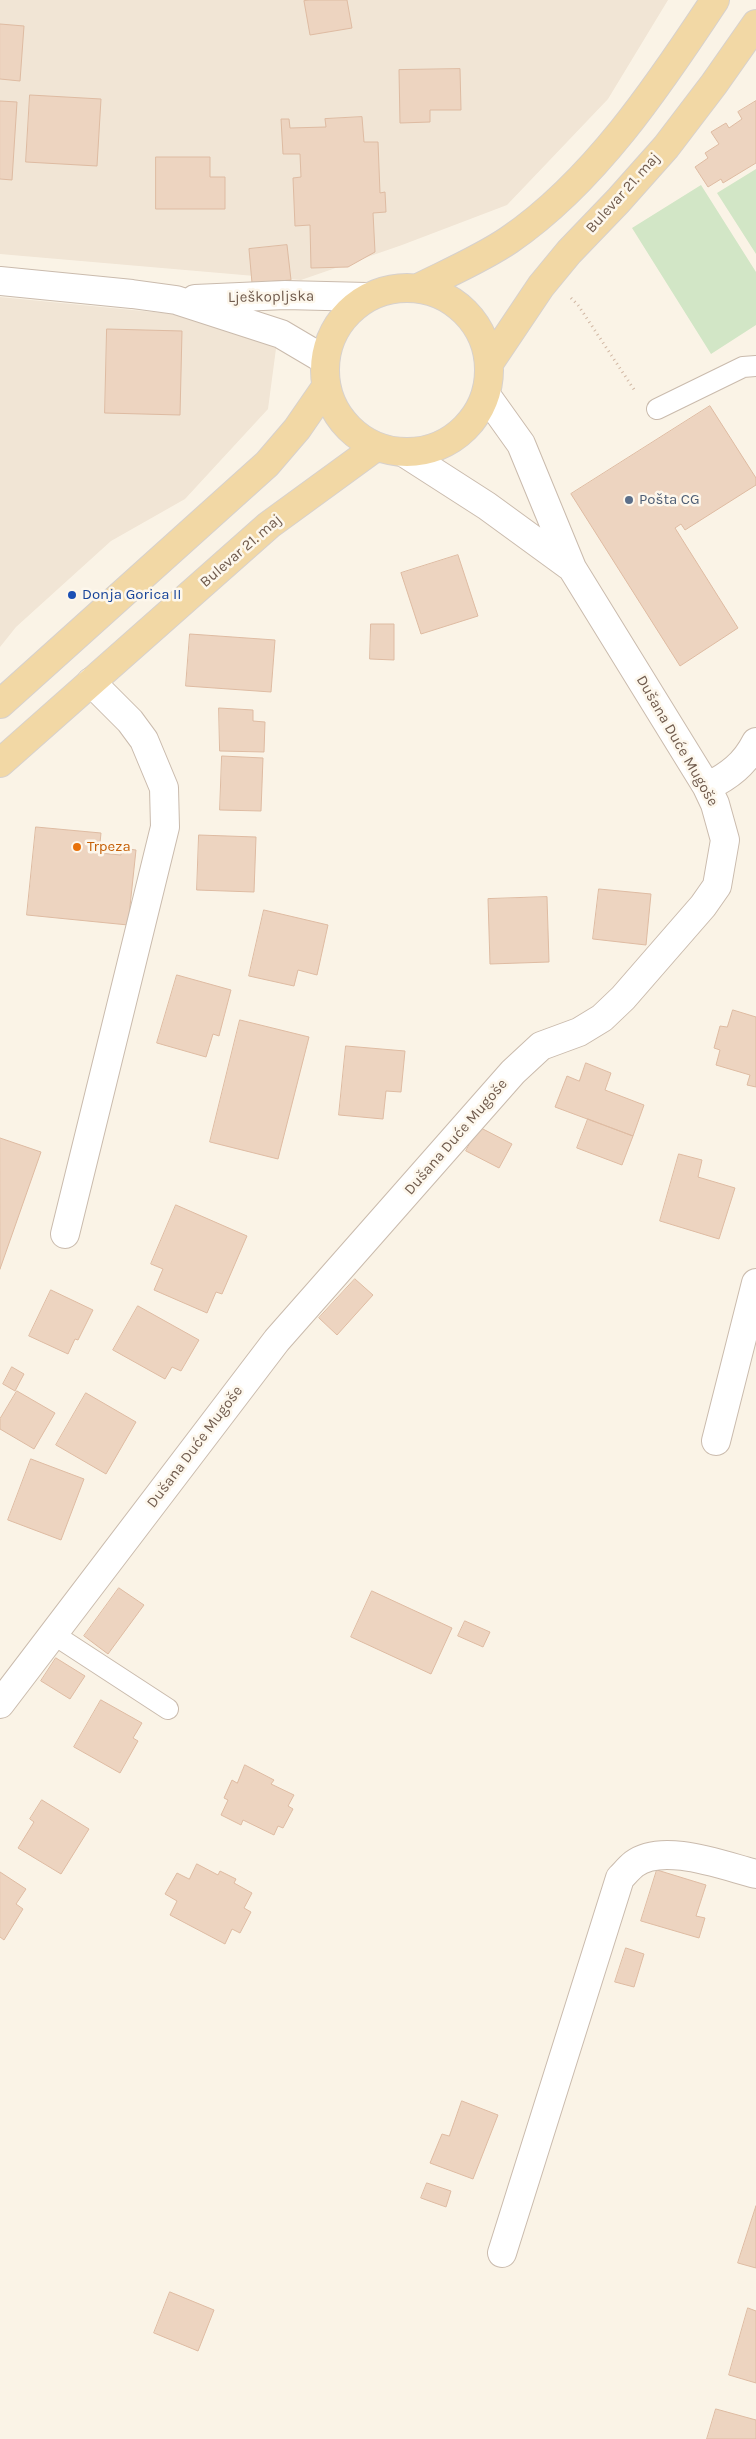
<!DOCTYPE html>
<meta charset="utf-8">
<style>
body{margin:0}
canvas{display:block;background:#faf3e6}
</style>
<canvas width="756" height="2439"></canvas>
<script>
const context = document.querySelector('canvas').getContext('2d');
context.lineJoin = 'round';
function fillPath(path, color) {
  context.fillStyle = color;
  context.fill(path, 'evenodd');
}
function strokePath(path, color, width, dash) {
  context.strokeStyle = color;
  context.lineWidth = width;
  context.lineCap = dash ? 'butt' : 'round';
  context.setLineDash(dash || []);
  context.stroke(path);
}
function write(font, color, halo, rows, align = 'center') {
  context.font = font + ' Karla,sans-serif';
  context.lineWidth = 5;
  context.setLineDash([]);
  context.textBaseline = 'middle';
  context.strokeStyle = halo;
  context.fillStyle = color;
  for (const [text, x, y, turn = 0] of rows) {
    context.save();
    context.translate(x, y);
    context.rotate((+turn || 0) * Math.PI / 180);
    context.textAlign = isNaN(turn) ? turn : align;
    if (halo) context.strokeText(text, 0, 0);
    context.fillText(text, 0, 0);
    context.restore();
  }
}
fillPath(new Path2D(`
 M0 0H668L608 99 507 205 402 245 301 280 0 254Z
 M0 297 194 316 277 341 268 409 185 499 111 541 16 627 0 647Z`), '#f1e5d5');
fillPath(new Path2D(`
 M756 169V254L717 193Z
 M701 185 756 272V325L711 354 632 228Z`), '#d2e6c6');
const building = new Path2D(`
 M310 0H347L352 28 310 35 304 1Z
 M0 24 24 26 20 81 0 79Z
 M460 69 461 110H430V122L400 123 399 70Z
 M30 95 101 99 97 166 26 162Z
 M0 101 17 102 12 180 0 179Z
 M756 101V163L723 183 721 179 708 187 695 167 708 158 705 153 719 144 711 132 726 123 729 128 742 119 738 112Z
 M362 117 364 142H378L380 193 385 192 386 212 373 213 375 252 348 267 311 268 310 225 295 226 293 178 301 177 300 154H283L281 119H289L290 128 326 127 325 119Z
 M156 157H210V177H225V209H156Z
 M287 245 291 280 252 283 249 249Z
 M107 329 182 331 180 415 105 413Z
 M710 406 756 478V485L685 530 681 524 675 528 738 628 680 666 571 494Z
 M458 555 478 616 421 634 401 573Z
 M371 624H394V660L370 659Z
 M190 634 275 640 271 692 186 686Z
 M219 708 253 710V721L265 722 264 752 220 751Z
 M222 756 263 758 261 811 220 810Z
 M36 827 101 833 99 853 121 855V848L136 850 128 925 27 915Z
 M199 835 256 837 254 892 197 890Z
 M599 889 651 894 646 945 593 939Z
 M547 897 549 962 490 964 488 899Z
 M264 910 328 925 317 975 298 970 294 986 249 976Z
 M177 975 231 990 219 1036 213 1034 206 1057 157 1043Z
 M733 1010 756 1017V1087L747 1085 750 1075 716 1065 720 1050 714 1048 720 1026 727 1027Z
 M240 1020 309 1037 278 1159 210 1142Z
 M346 1046 405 1051 401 1092 386 1091 383 1119 339 1115Z
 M586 1063 611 1073 605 1090 644 1105 633 1136 555 1107 567 1076 579 1081Z
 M588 1119 633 1136 622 1165 577 1148Z
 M479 1127 512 1144 499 1168 466 1151Z
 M0 1138 41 1152 0 1269Z
 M679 1154 702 1160 698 1177 735 1188 719 1239 660 1221Z
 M176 1205 247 1236 222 1294 216 1292 207 1313 154 1290 163 1269 151 1264Z
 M355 1279 373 1295 337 1335 319 1318Z
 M51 1290 93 1310 78 1340 75 1339 68 1354 29 1336Z
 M138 1306 199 1340 181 1371 172 1367 165 1379 113 1350Z
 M12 1367 24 1374 15 1391 3 1384Z
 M17 1391 55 1413 34 1449 0 1429V1419Z
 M86 1393 136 1422 106 1474 56 1445Z
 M31 1459 84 1479 61 1540 8 1520Z
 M119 1588 144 1605 108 1654 84 1636Z
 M372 1591 452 1628 431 1674 351 1637Z
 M465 1621 490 1632 483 1647 458 1636Z
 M56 1658 85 1676 70 1699 41 1681Z
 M101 1700 142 1723 133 1738 138 1741 120 1773 74 1747Z
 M245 1765 274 1780 271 1784 294 1795 288 1806 293 1809 283 1828 278 1826 274 1835 243 1820 241 1825 221 1815 228 1800 224 1798 232 1780 237 1783Z
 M42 1800 89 1829 61 1874 18 1848 34 1822 30 1819Z
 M197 1864 218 1875 220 1871 236 1879 234 1883 252 1893 244 1908 251 1912 240 1933 232 1929 225 1944 170 1915 177 1901 165 1894 177 1873 189 1879Z
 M657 1870 706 1885 696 1916 705 1918 699 1938 641 1921Z
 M0 1872 26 1889 16 1904 23 1909 4 1940 0 1937Z
 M626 1948 644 1954 634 1987 615 1982Z
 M462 2101 498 2115 473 2179 430 2163 442 2134 449 2136Z
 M427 2183 451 2191 446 2207 421 2198Z
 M756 2206V2268L738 2263Z
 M170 2292 214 2310 198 2351 154 2333Z
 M748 2308 756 2311V2383L729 2375Z
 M716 2409 756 2420V2439H707Z`);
fillPath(building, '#edd4c0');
strokePath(building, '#debba2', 1);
const lane = new Path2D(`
 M657 409 743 367 756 366
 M53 1634 168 1709`);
const street = new Path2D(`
 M0 281 132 294 176 300 281 334 325 360
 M195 299 285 295 367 297
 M403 452 487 506 572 568
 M707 787C729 776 745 764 756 742
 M65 1234 165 827 164 788 144 740 130 721 91 682
 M716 1441 756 1283
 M0 1704 277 1340 513 1072 541 1046 579 1032 602 1018 623 998 703 906 717 886 725 840 715 804 707 787 572 568 521 444 486 395
 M502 2253 620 1878C625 1873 629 1868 634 1864 663 1842 724 1866 756 1874`);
const primary = new Path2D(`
 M325 370a82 82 0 1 1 164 0a82 82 0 1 1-164 0Z
 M418 288C448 273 481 259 509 240 594 182 659 85 715 0
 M490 362 541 286 569 252 618 201 666 147 714 84 756 24
 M0 704 267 464 297 429 326 387
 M0 763 269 525 376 447`);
strokePath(lane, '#cabbad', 22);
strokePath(street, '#cabbad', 30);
strokePath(primary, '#d7d1cd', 30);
strokePath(new Path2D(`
 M571 298 578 305 635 391`), '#d1b7a3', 3, [1, 4]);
strokePath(lane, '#fff', 20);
strokePath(street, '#fff', 28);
strokePath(primary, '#f2d8a5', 28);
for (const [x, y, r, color] of [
 [629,500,5,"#5c6f8a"],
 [72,595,5,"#1a4fb4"],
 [77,847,5,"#e8710a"]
]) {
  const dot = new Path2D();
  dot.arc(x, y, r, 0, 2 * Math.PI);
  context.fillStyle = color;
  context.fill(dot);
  strokePath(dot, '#fdf7ec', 2);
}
write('15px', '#705b4d', '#fdf7ec', [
 ["Bulevar 21. maj",623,193,-48],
 ["Lješkopljska",271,297,-1],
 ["Bulevar 21. maj",241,551,-41],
 ["Dušana Duće Mugoše",677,741,60],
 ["Dušana Duće Mugoše",456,1137,-49],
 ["Dušana Duće Mugoše",195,1447,-53]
]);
write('15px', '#4e5e75', '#fdf7ec', [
 ["Pošta CG",639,500]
], 'left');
write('15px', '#164399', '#fdf7ec', [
 ["Donja Gorica II",82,595]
], 'left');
write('15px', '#c56008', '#fdf7ec', [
 ["Trpeza",87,847]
], 'left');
</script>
